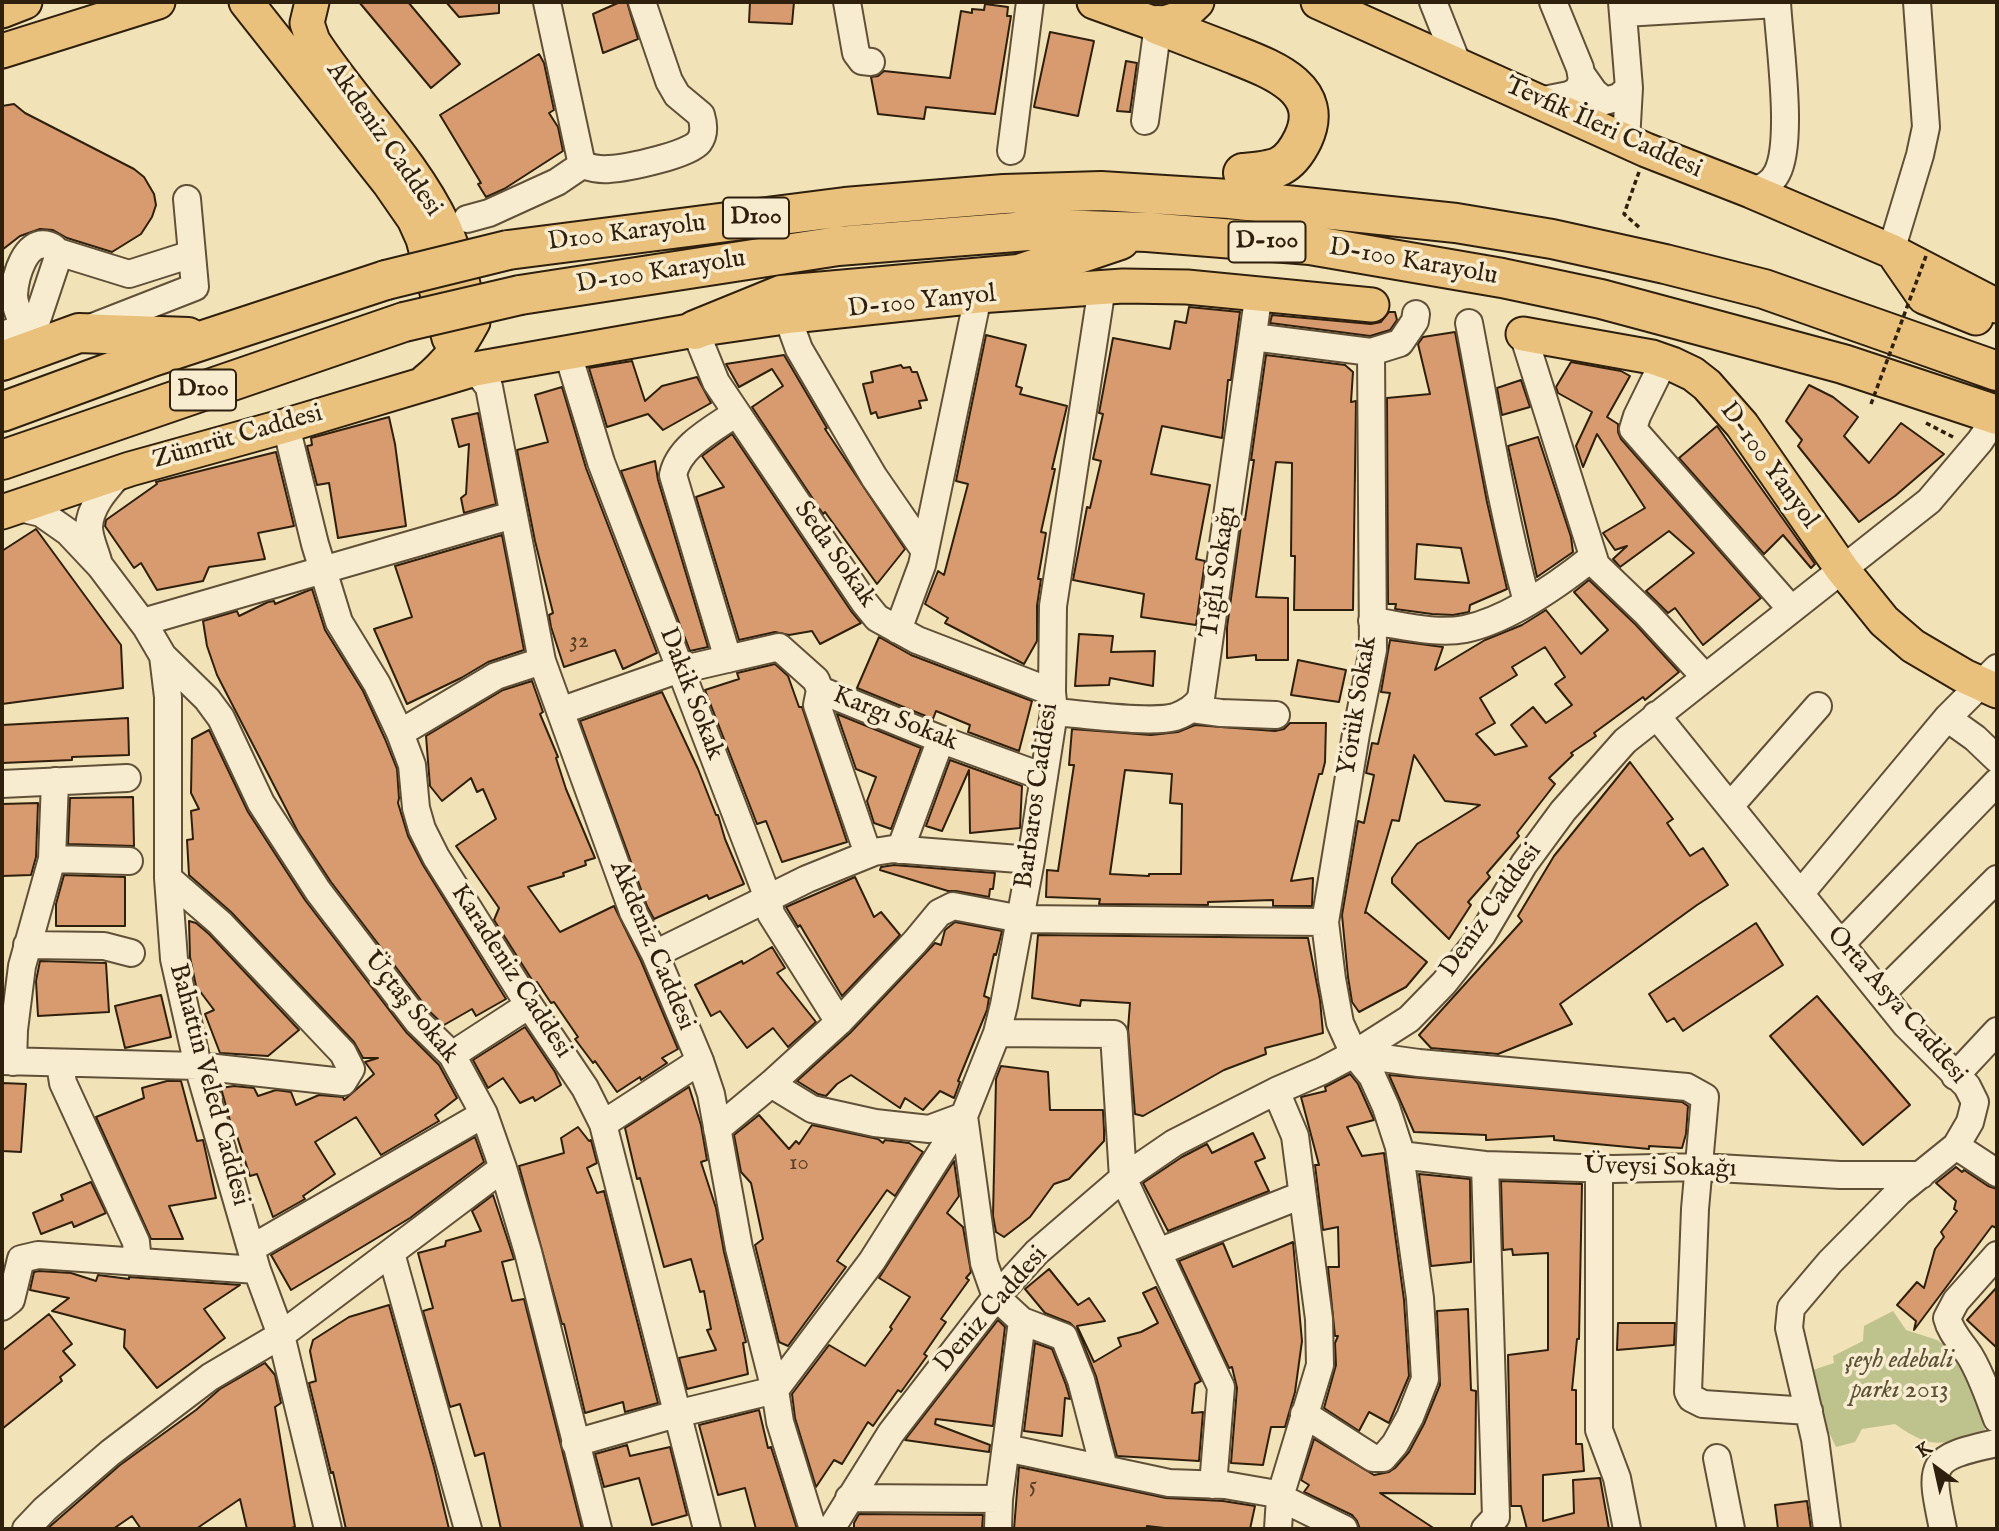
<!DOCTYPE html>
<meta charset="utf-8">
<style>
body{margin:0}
#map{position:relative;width:1999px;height:1531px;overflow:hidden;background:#f2e2b7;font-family:"IM FELL English",serif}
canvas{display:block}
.frame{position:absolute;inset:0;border:4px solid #2f1f0d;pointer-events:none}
.north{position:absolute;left:1901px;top:1433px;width:70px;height:70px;-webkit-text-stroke:5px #f7ecd0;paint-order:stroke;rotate:327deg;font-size:19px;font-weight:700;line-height:28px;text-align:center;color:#2f1f0d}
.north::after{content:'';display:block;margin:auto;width:24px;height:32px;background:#2f1f0d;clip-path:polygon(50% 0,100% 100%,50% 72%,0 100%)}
</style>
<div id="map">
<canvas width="1999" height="1531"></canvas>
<div class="frame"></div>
<div class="north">K</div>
</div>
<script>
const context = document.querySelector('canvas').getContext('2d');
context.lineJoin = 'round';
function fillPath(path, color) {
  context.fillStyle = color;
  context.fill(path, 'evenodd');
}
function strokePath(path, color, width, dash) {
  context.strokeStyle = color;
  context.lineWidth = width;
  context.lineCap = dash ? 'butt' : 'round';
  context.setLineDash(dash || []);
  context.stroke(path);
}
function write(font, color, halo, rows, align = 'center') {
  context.font = font + ' "IM FELL English",serif';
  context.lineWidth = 7;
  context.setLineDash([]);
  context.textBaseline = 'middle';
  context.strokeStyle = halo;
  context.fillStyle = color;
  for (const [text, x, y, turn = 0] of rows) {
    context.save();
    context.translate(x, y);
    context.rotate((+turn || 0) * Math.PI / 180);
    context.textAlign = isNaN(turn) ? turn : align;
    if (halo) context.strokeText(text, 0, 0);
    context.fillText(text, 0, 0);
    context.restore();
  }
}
fillPath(new Path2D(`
 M1893 1311 1906 1330 1937 1340 1962 1357 1978 1399 1985 1430C1943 1445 1933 1451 1895 1424L1862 1429 1855 1442 1836 1447 1815 1404 1807 1372 1834 1363 1833 1356 1863 1341 1864 1326Z`), '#bec28c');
const building = new Path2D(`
 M359 2H408L460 64 431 88Z
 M446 2H499V13L459 17Z
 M620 2H627L638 39 603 53 593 14Z
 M750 2H794L792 24 749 22Z
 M985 4 1008 7 1007 16H1011L995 114 926 107 924 119 878 114 871 77 878 76 884 71 950 78 961 11 972 13V9L984 10Z
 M1050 32 1094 41 1078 116 1034 107Z
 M539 54 544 63 554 110 549 113 558 127 563 151 504 189 486 197 478 184 481 183 440 115Z
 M1126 61 1137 63 1130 112 1117 111Z
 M14 104 25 113 134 169 144 177 154 194 156 205 152 217 141 234 112 252 67 238 53 230 40 229 20 236 2 250V106Z
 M1189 307 1240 312 1231 380H1228L1222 438 1162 426 1151 474 1210 485 1196 559 1205 561 1196 625 1141 617 1144 594 1073 580 1087 507 1090 508 1101 461 1093 459 1103 414 1099 413 1113 338 1170 349 1175 321 1186 323Z
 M1389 312H1395L1397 320 1390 330 1370 336 1270 323 1272 315 1371 324 1381 322Z
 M1455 332 1487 502 1507 589 1470 605 1469 612 1453 615 1432 614 1395 609 1396 604H1388L1387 398 1430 394 1418 344 1423 337ZM1417 544 1461 548 1469 583 1415 579Z
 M986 335 1026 345 1016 386 1022 388 1020 394 1067 406 1052 469H1055L1041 532 1046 533 1038 579H1041L1037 606V641L1024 664 945 623 948 618 925 604 938 571 944 575 968 484 956 481Z
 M784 355 827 428 825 429 905 549 877 584 825 512 823 514 752 407 783 386 772 369 739 387 726 364Z
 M1266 355 1345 365 1353 372 1351 402 1356 401 1353 610H1294L1295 556H1291L1292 463 1276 462 1256 597 1288 598V660H1256V655L1227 658V627L1242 519 1245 520 1254 460H1251Z
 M632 361 645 401 662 386 697 377 711 403 663 430 648 414 607 427 589 368Z
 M1571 362 1621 371 1630 376 1607 417 1618 424V432L1621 439 1761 598 1703 645 1675 608 1668 613 1646 591 1694 553 1669 531 1620 567 1613 559 1627 546 1615 550 1603 533 1645 508 1597 434 1583 467 1576 446 1592 412 1558 393 1556 387Z
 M901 365 903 368 910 367 912 372H917L927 400 919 401 921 408 878 418 876 412 871 414 863 384 873 382 871 372Z
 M1521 380 1530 407 1502 415 1497 388Z
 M1809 385 1833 397 1858 417 1844 436 1869 463 1901 423 1944 454 1895 496 1859 522 1798 446 1802 440 1786 421Z
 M562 387 586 468 657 653 623 669 615 650 564 667 551 627 549 615 553 613 535 541 517 450 548 442 535 395Z
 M478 413 496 504 464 513 461 498 466 494 469 444 459 447 452 419Z
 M389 417 395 444 406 526 338 538 329 483 317 485 307 446 312 445 311 438Z
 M1717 426 1815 564 1811 568 1783 535 1764 554 1679 458Z
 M732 434 851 611 861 623 820 644 812 631 789 635 775 632 739 640 696 497 724 487 702 456Z
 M1538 437 1571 537 1573 552 1537 577 1508 446Z
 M276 452 294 526 258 533 265 559 209 567 203 581 157 590 141 563 134 568 105 526 106 520 157 484 156 482Z
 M655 461 658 480 708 647 690 651 621 471Z
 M36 529 121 645 123 688 2 704V551Z
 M502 535 524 650 488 662 461 678 407 704 374 629 412 617 395 566Z
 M1589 580 1636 625 1679 672 1645 700 1643 697 1594 733 1596 736 1571 753 1573 755 1549 778 1555 784 1517 833 1519 836 1487 873 1490 877 1468 902 1471 905 1449 939 1392 883V878L1417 844 1480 805 1445 801 1414 755 1399 821 1392 820 1365 913 1366 912 1427 962 1406 987 1359 1012 1352 1002 1348 977 1342 915 1358 821 1364 823 1374 775 1366 773 1372 743 1378 744 1390 693 1381 692 1390 640 1443 647 1435 670 1485 640 1522 625 1546 610 1581 654 1608 630 1574 592ZM1545 647 1565 677 1555 684 1572 705 1546 723 1533 707 1511 725 1527 746 1495 755 1476 734 1495 723 1480 698 1517 675 1512 667Z
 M312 589 325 630 363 691 385 739 397 769 399 798 398 803 408 836 423 865 506 999 476 1016 472 1009 444 1025 430 1012 331 882 298 832 217 675 207 646 203 621 237 611 239 616 268 602 274 601 275 604Z
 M1079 634 1113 636 1111 652 1155 651 1153 686 1110 678 1109 685 1075 686Z
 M879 637 911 655 1032 701 1019 751 968 732 970 725 936 711 933 719 857 688Z
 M1298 660 1346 670 1339 702 1291 695Z
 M775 664 788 676 799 707H802L847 842 782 862 766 821 757 824 705 690 739 679 737 673Z
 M532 681 543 712 540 714 558 757 556 758 566 789 595 858 585 861 586 865 563 873 564 876 528 887 560 932 614 906 641 961 678 1049 662 1058 667 1063 641 1080 640 1077 617 1092 595 1061 593 1063 575 1039 578 1037 554 1002 551 1003 537 982 534 983 494 920 499 908 456 846 496 819 483 789 477 792 471 778 442 801 430 786 426 736 503 690Z
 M662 692 698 769 716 815H718L725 839 744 884 709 899 707 895 654 919 647 906 580 721Z
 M837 714 921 748 891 829 874 823 867 801 876 777 856 769Z
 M128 718 129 755 72 757V760L2 763V725Z
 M1290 723H1326L1325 762 1322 774H1319L1291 881 1313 878 1312 906H1273V900L1208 902V905L1099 904 1100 899 1046 897 1047 870 1058 871 1074 765H1069L1072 729 1151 735 1178 732 1195 725 1275 731 1284 729ZM1125 770 1172 774 1170 803 1182 804 1181 874H1149V876L1110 874Z
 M209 730 248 812 305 900 406 1032 439 1065 457 1098 435 1115 439 1121 381 1155 356 1117 315 1142 335 1174 303 1196 305 1199 273 1217 257 1174 250 1176 234 1127 232 1128 221 1088 234 1086 254 1088 258 1096 276 1090 291 1092 296 1105 319 1095 343 1097 344 1100 374 1074 365 1062 378 1058H363L354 1042 231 912 189 875 187 840 193 839 191 811 199 809 191 793 192 739Z
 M950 760 1022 786 1020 828 970 833 969 770 942 831 926 826Z
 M1630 762 1673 819 1667 823 1690 856 1703 848 1728 885 1697 905 1560 1004 1572 1024 1498 1054 1431 1048 1419 1035 1522 921 1518 916 1554 856Z
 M133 797 134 846 68 844 70 798Z
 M38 803 36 857 31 875 2 876V804Z
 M894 865 995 873 993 889H990L989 897 956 891H948L880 870 881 867Z
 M64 875 125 877V926H56V904Z
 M855 877 874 917 881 912 900 935 842 996 800 925 798 927 786 907Z
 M189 921 196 923 209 934 299 1030 268 1056 220 1053 205 1014 214 1010 196 986 190 957Z
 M955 922 1002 931 996 955 994 954 984 996 989 998 987 1010 958 1081 960 1082 954 1098 940 1091 923 1110 905 1098 900 1108 851 1075 837 1084 826 1096 818 1094 797 1081 850 1033 935 943 941 945 945 930Z
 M1756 923 1783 965 1683 1031 1674 1018 1667 1022 1649 994Z
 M1038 935 1308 938 1320 1000 1323 1033 1265 1048 1266 1054 1224 1070 1143 1116 1135 1114 1128 1029 1130 1003 1081 1000 1080 1006 1032 998Z
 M772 947 785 968 777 973 816 1022 788 1047 773 1028 747 1048 720 1011 711 1016 695 985 742 961 743 964Z
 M40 961 106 963 109 1012 38 1016 36 981Z
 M161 995 171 1037 125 1048 115 1006Z
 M1817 996 1910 1105 1863 1145 1770 1036Z
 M525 1027 555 1072 561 1085 535 1101 533 1097 520 1103 503 1078 488 1088 473 1060Z
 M1001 1066 1048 1072 1050 1110H1103L1104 1130V1141L1069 1179 1054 1184 1030 1217 1004 1237 996 1232 993 1216 996 1079Z
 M1350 1074 1358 1084 1374 1120 1347 1127 1362 1156 1384 1153 1404 1300 1409 1376 1389 1423 1369 1412 1359 1431 1324 1408 1336 1365 1335 1343 1338 1336H1335L1328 1267H1339L1338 1227 1323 1230 1315 1165H1319L1301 1097 1326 1091 1325 1087Z
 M1389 1075 1682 1102 1688 1106 1686 1134 1682 1148 1649 1146V1149L1554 1140V1136L1486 1140V1135L1414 1132Z
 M167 1081H181L197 1141 203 1140 216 1198 169 1206 183 1239H151L96 1117 144 1098 142 1088Z
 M2 1083 26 1084 21 1152 2 1151Z
 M689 1087 701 1125 707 1160 701 1162 716 1208 724 1252 746 1342 743 1343 748 1374 687 1389 679 1358 716 1350 707 1330 711 1329 704 1291 700 1292 691 1259 664 1267 640 1178 637 1179 625 1128Z
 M759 1115 789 1149 796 1141 799 1144 812 1125 878 1139 883 1143 885 1140 909 1143 923 1152 895 1196 887 1190 837 1261 846 1267 788 1346 779 1342 755 1245 763 1239 751 1183 741 1172 734 1135Z
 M578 1127 589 1141 591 1140 597 1163 587 1168 597 1193 604 1191 658 1403 625 1412 623 1402 585 1413 564 1324H562L519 1166 564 1153 561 1138Z
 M1253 1133 1265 1158 1255 1162 1269 1191 1168 1231 1143 1183 1182 1157 1207 1144 1212 1153Z
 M475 1137 484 1162 410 1218 291 1290 271 1255Z
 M954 1161 959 1196 947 1213 963 1227 971 1272 966 1278 969 1280 941 1319 946 1322 924 1354 927 1356 901 1392 898 1390 873 1426 868 1422 842 1464 834 1460 816 1487 795 1418 792 1394 829 1345 865 1366 892 1329 890 1327 910 1297 879 1278Z
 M1956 1167 1962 1172 1964 1170 1988 1186 1997 1189V1228L1992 1226 1914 1330 1916 1321 1897 1305 1917 1282 1924 1288 1935 1249 1944 1237 1941 1232 1957 1211 1954 1209 1956 1201 1936 1183Z
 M1419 1174 1470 1179 1471 1262 1431 1266Z
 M1501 1181 1582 1184 1579 1339H1577L1572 1390H1576V1444H1582L1584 1471 1543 1475V1521L1574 1513 1573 1480 1600 1478 1609 1529H1527L1521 1506H1511L1508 1355 1548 1350V1253L1513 1255 1512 1249 1503 1250Z
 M91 1182 106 1213 74 1227 72 1222 41 1234 33 1213 63 1200 61 1195Z
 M493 1195 514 1259 502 1262 512 1301 524 1299 582 1529H501L484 1453 475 1456 460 1404 450 1407 423 1311 433 1308 418 1253 445 1246 446 1241 481 1231 472 1211Z
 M1293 1242 1302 1341 1295 1392 1285 1427H1271L1263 1465 1231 1463 1237 1388 1232 1367 1229 1368 1179 1261 1223 1243 1233 1267Z
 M1049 1269 1078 1305 1089 1298 1105 1321 1077 1326 1094 1362 1121 1346 1118 1338 1141 1332 1158 1323 1143 1293 1156 1287 1201 1381 1195 1384 1192 1413 1203 1412 1199 1461 1117 1456 1096 1376 1078 1331 1070 1323 1045 1313 1025 1289Z
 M39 1271 71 1273 96 1281 98 1275 129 1279V1277L240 1285 204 1309 225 1338 157 1388 124 1347 125 1330 52 1311 69 1298 30 1290 34 1272Z
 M1997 1287V1348L1967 1320Z
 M389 1305 434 1467 449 1529H346L333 1472 331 1473 309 1383 316 1381 310 1351 313 1340 349 1317Z
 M1468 1309 1471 1390 1476 1391 1475 1494 1380 1493 1435 1529H1360L1357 1521 1352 1515 1304 1492 1309 1485 1301 1480 1314 1439 1374 1475 1389 1472 1395 1468 1409 1452 1424 1424 1440 1385 1437 1311Z
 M49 1314 72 1344 63 1351 75 1365 60 1377 62 1381 2 1429V1351Z
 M998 1320 1005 1327 993 1426 936 1419 935 1424 990 1445 989 1452 905 1440Z
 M1618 1323H1675L1674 1345 1617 1350Z
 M1035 1343 1052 1349 1066 1385 1070 1399 1065 1398 1062 1436 1024 1431Z
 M265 1363 275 1375 281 1403 275 1407 295 1527 287 1529H247L240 1499 196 1529H141L132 1516 113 1529H47L120 1465 196 1410 220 1389Z
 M759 1410 768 1448 771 1447 797 1529H756L745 1488 718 1495 699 1425Z
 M627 1445 630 1456 670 1447 687 1515 652 1525 639 1478 604 1487 595 1454Z
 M1019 1467 1166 1498 1223 1501 1255 1506 1250 1529H1173L1147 1526 1146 1529H1014Z
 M1807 1501 1811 1529H1778L1775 1505Z
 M859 1514 983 1515 982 1529H854V1523Z`);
fillPath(building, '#d79b6f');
strokePath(building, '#2f1f0d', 2);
const minor = new Path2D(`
 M847 2 856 53 862 61 871 62
 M1433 2 1458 65
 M1622 2 1629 88 1626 141
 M1624 13 1777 4
 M1582 75 1594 92 1605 101 1619 97 1629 88
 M1539 101 1569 95 1578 90 1582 80 1580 68 1553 2
 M1145 121 1158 25
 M1011 151 1030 2
 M582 165C591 168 600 170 609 169 627 168 689 155 699 142 705 134 704 125 701 115L677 95 669 81 642 2
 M1751 191C1761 189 1772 183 1777 173 1794 141 1779 42 1777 2
 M467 219 489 213 557 182 582 165 547 2
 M1891 251 1920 155 1926 127 1917 2
 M58 252 129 274 192 254
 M1102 287 1053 606 1052 692 1054 712 1031 860 1004 1005 997 1033 964 1116 984 1263 996 1297 1022 1321 1064 1337 1081 1380 1104 1468
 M792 316 791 327 799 349 874 477 925 551
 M1469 323C1487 416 1502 511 1527 602
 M90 328 195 287 187 199
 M695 330 716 382 864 602 877 618 917 640 1052 692
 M1523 334 1596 565 1647 614 1705 677
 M2 335 24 328C21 318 14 305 14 295 15 277 25 239 48 245 55 247 57 250 58 257L36 323 24 328 32 350
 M1253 337 1371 352 1400 343 1415 321 1416 314
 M568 354 601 462 768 898 771 914 839 1022
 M1664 361 1637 416 1633 429 1791 609
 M475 369 489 387 542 661 633 912 655 954 700 1061 711 1094 739 1248 775 1390 780 1422 813 1529
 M286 426 315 544 339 622 377 684 400 733 412 765 416 808 422 829 436 857 529 1005 585 1088 603 1124 707 1529
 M16 507 41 513 68 532 100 566 146 627 163 656 168 697V878L174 959 198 1066 257 1270 281 1335 328 1529
 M98 561C95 550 89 538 89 527 90 505 108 487 121 472
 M1372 621C1401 625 1436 635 1465 629 1508 620 1559 584 1593 557
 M143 622 513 515
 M898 630 922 565 978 296
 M163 656 207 699 221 718 261 803 318 891 418 1022 452 1055 484 1114 503 1168 528 1252 598 1529
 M728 659 673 475C679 446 713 429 736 413
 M820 690 817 705 868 854
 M1192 709 1221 713 1276 715
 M560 711 671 672 779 647 816 680 820 690 945 741 1044 777
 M1054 712C1082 714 1151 724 1175 717 1186 713 1195 708 1201 698L1259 292
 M1656 715 1906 1025 1967 1086 1975 1102 1970 1122 1956 1146 1899 1192 1830 1262 1791 1308 1789 1328 1815 1439 1827 1529
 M1947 718 1975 738 1997 759
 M400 733 496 676 542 661
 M2 784 127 778
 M1730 806 1818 706
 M900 850 941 739
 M52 859 129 861
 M1800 894 1947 718 1997 668
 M1841 944 1997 782
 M27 945 104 946 131 953
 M655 954 807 879 874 852 893 849 1031 860
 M1881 994 1997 879
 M997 1033 1114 1034 1123 1178 1221 1387 1213 1485
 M1354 1054 1419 1063 1687 1087 1705 1097 1695 1209 1688 1392 1691 1398 1703 1404 1809 1411
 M452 1055 529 1005
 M2 1061 198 1066 343 1082 351 1069 343 1053 220 923 168 878
 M13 1062 14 1030 22 966 52 859 55 781
 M60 1064 63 1083 136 1242 138 1262
 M1955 1076 1997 1031
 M771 1084 812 1109 875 1123 929 1129 964 1116
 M1276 1091 1295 1136 1319 1319 1320 1365 1280 1497 1278 1529
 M603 1124 700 1061
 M717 1129 771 1084 839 1022 915 942 939 913 953 906 1021 919 1325 922
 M1956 1146 1997 1173
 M1400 1155 1485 1165 1613 1169 1700 1167 1840 1175H1921
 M1599 1168V1430L1617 1478 1627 1529
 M252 1248 484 1114
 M1158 1252 1302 1195
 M391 1253 468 1529
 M1997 1255 1956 1301 1947 1318C1951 1334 1962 1343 1970 1356 1982 1376 1989 1398 1997 1419
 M2 1307 11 1300 21 1259 38 1255 257 1270
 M1304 1414 1373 1458H1383L1395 1444 1410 1417 1425 1379 1420 1298 1399 1147 1386 1107 1372 1076 1354 1054 1340 1023 1332 979 1325 922 1356 734 1373 650 1371 352
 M575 1443 676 1414 775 1390 872 1261 964 1116
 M1006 1448 1169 1483 1225 1485 1271 1493 1344 1529
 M1717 1458 1731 1529
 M849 1498 999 1499
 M26 1529 45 1509 110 1453 210 1377 281 1335 503 1168
 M831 1529 891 1433 996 1297 1037 1252 1123 1178 1174 1143 1276 1091 1322 1071 1354 1054 1409 1019 1444 983 1482 935 1524 864 1563 811 1625 741 1929 501 1980 441 1997 415
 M998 1529 999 1499 1022 1321
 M1485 1529 1496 1517 1485 1165
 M1943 1529C1929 1462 1928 1458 1997 1443`);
const major = new Path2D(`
 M246 2 389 183 414 219 423 239 449 338
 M312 2 307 23 313 41C352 102 412 159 443 225 457 255 464 290 473 322 460 346 447 364 426 381
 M1094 2 1158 25 1180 18 1197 2
 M1318 2 1646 150 1751 191 1891 251 1997 306
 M2 11 25 2
 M2 51 158 2
 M1897 258 1924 297 1976 318
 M1523 334 1652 357 1672 364 1693 374 1707 385 1742 425 1842 569 1884 621 1913 646 1964 676 1997 691
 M2 512 130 469 281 427 475 369 695 330 792 316 978 296 1123 286 1187 287 1372 305`);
const highway = new Path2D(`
 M1158 25C1181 34 1205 43 1228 52 1265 67 1328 86 1303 139 1288 170 1274 170 1243 173
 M508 250 845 207 1004 194 1101 191 1229 199 1456 223 1552 239 1665 264 1764 289 1997 371
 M520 295 838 246 1053 229 1147 232 1310 245 1502 278 1601 299 1843 364 1997 415
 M695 330 781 295 1019 274 1120 240
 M2 361 79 333 188 337
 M2 412 152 357 386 280
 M2 460 404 322`);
strokePath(minor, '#605038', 30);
strokePath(major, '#2f1f0d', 37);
strokePath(highway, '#2f1f0d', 42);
strokePath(new Path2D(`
 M1639 172 1624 214 1640 228
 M1926 423 1953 437`), '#2f1f0d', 3.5, [5, 3.5]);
strokePath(minor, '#f7ecd0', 26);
strokePath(major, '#e9c17c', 33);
strokePath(highway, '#e9c17c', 38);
const highwayBridge = new Path2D(`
 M386 280 508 250
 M404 322 520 295`);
strokePath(highwayBridge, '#2f1f0d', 42, []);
strokePath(new Path2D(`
 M1871 404 1926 256`), '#2f1f0d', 3.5, [5, 3.5]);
strokePath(highwayBridge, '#e9c17c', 38);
write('23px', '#593e26', null, [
 ["32",579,642],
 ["10",799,1164],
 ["5",1033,1487]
]);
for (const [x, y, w] of [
 [756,218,66],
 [1267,242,77],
 [203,390,66]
]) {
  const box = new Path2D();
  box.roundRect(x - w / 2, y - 20.5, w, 41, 5);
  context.fillStyle = '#f7ecd0';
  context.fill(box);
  strokePath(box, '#2f1f0d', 2);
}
write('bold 24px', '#2f1f0d', null, [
 ["D100",756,218],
 ["D-100",1267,242],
 ["D100",203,390]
]);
write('26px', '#2f1f0d', '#f7ecd0', [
 ["Tevfik İleri Caddesi",1603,129,24],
 ["Akdeniz Caddesi",383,140,55],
 ["D100 Karayolu",627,234,-7],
 ["D-100 Karayolu",1413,263,10],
 ["D-100 Karayolu",661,273,-9],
 ["D-100 Yanyol",922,303,-6],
 ["Zümrüt Caddesi",238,438,-16],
 ["D-100 Yanyol",1768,466,54],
 ["Seda Sokak",834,555,55],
 ["Tığlı Sokağı",1220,572,-82],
 ["Dakik Sokak",690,694,69],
 ["Yörük Sokak",1359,706,-81],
 ["Kargı Sokak",895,720,22],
 ["Barbaros Caddesi",1038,796,-82],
 ["Deniz Caddesi",1492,911,-55],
 ["Akdeniz Caddesi",651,946,67],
 ["Karadeniz Caddesi",510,972,57],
 ["Orta Asya Caddesi",1896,1006,49],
 ["Üçtaş Sokak",410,1008,51],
 ["Bahattin Veled Caddesi",208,1085,75],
 ["Üveysi Sokağı",1660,1169,1],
 ["Deniz Caddesi",992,1310,-49]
]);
write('italic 26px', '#5a5033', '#f7ecd0', [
 ["şeyh edebali",1900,1362],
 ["parkı 2013",1900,1392]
]);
</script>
